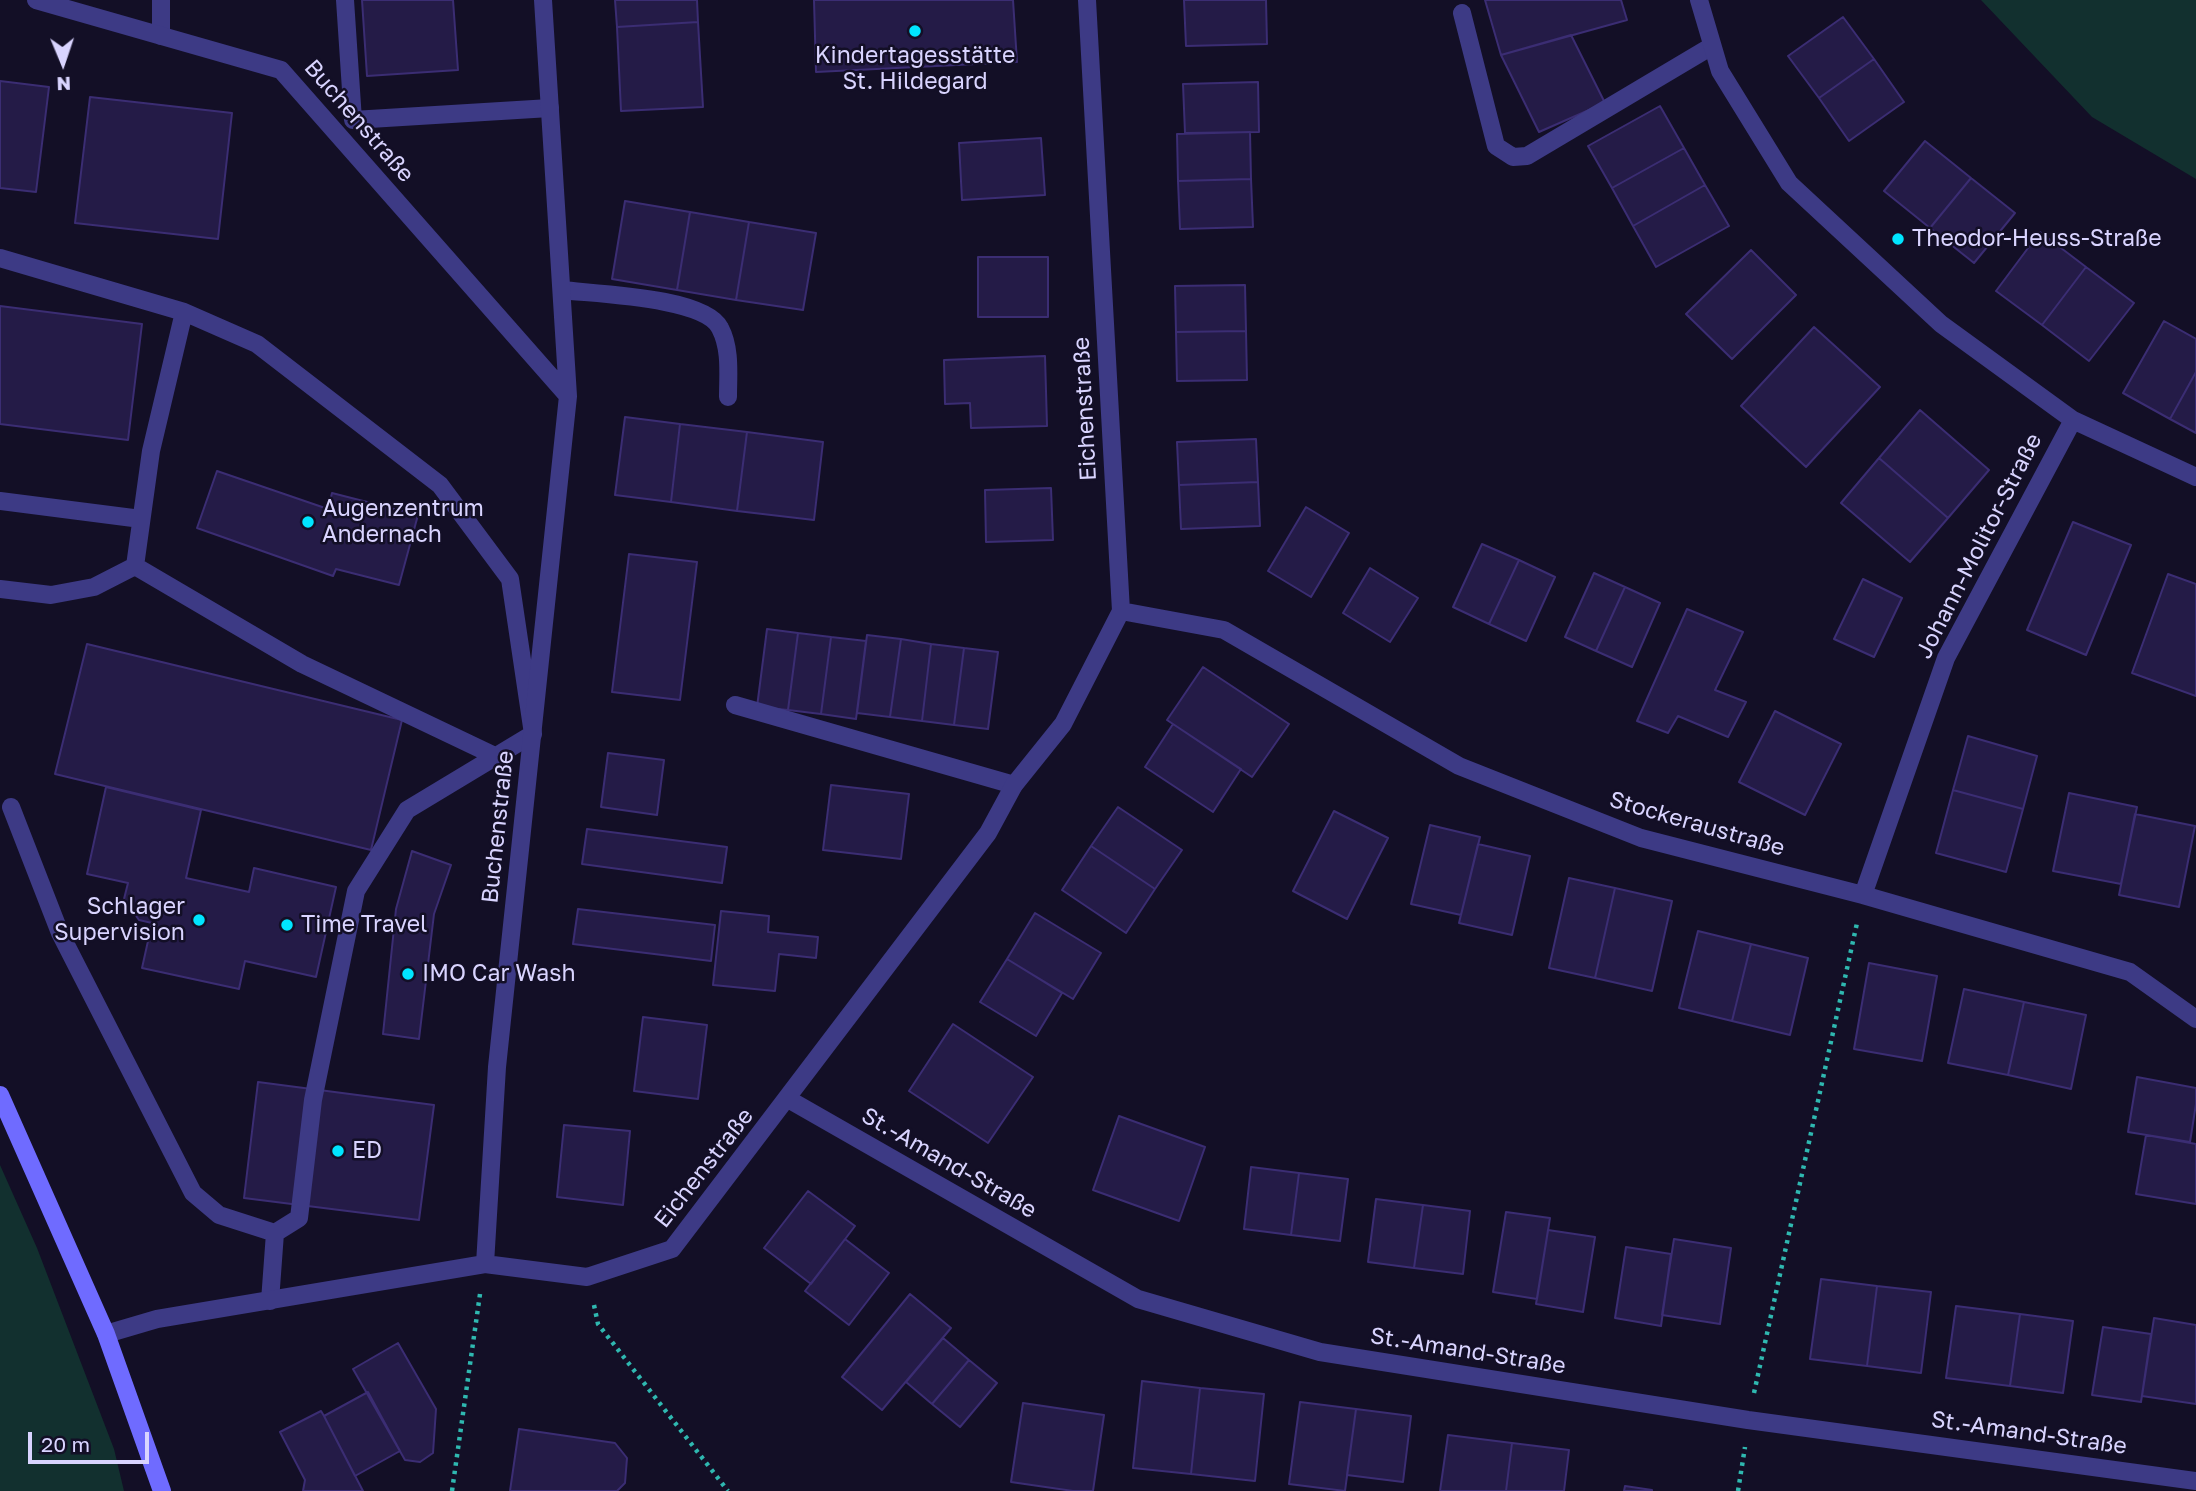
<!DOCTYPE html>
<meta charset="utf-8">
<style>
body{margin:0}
#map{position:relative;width:2196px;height:1491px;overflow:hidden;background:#130f26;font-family:"Golos Text",sans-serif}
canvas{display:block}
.north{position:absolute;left:28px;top:28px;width:70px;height:70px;-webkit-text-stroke:5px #130f26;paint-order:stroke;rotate:178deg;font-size:19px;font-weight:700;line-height:28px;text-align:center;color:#d9d4ff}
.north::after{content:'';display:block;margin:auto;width:24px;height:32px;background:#d9d4ff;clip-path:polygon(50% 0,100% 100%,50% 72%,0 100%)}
.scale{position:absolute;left:28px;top:1432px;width:121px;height:32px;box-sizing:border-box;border:4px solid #d9d4ff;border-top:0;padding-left:9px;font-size:21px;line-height:24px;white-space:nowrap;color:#d9d4ff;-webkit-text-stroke:5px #130f26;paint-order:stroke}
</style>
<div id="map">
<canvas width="2196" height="1491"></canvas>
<div class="north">N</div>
<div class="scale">20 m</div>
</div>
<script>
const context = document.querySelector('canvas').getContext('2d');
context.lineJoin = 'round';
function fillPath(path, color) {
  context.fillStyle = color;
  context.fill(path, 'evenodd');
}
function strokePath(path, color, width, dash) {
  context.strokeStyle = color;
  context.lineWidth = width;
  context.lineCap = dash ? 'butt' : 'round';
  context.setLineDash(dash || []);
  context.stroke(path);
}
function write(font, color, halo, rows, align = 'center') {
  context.font = font + ' "Golos Text",sans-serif';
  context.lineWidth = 5;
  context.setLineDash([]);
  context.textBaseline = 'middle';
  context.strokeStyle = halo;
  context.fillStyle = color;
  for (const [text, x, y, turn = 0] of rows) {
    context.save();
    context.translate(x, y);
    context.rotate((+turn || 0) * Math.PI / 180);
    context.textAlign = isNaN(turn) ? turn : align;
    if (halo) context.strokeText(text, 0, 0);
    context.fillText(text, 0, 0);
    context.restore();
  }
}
fillPath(new Path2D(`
 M1981 0H2196V179L2092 117Z
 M0 1165 37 1248 114 1449 124 1491H0Z`), '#12302f');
const building = new Path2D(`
 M362 0H453L458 70 367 76Z
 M615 0H697L698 22 617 27Z
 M814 0H1013L1017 62 816 72Z
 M1184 0H1266L1267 44 1186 46Z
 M1485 0H1621L1627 20 1501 55Z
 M1843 17 1874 59 1819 98 1788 56Z
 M698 22 703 107 621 111 617 27Z
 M1571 35 1605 103 1539 132 1501 55Z
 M1874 59 1904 102 1849 141 1819 98Z
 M0 81 49 87 36 192 0 188Z
 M1258 82 1259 132 1185 133 1183 84Z
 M90 97 232 113 218 239 75 223Z
 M1660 106 1684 148 1612 188 1588 146Z
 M1250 132 1251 179 1178 181 1177 134Z
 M1041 138 1045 195 962 200 959 143Z
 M1925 141 1971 178 1930 228 1884 191Z
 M1684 148 1705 185 1633 226 1612 188Z
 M1971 178 2015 213 1974 263 1930 228Z
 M1251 179 1253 227 1180 229 1178 181Z
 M1705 185 1729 226 1656 267 1633 226Z
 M625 201 690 212 677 290 612 279Z
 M690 212 749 222 736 300 677 290Z
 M749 222 816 233 803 310 736 300Z
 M2040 232 2086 267 2042 325 1996 291Z
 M1751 250 1796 295 1732 359 1686 314Z
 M978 257H1048V317H978Z
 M2086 267 2134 303 2089 361 2042 325Z
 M1245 285 1246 331 1176 332 1175 286Z
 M0 306 142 324 128 440 0 424Z
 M2164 321 2196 339V372L2170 419 2123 393Z
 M1814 327 1880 387 1806 467 1741 406Z
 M1246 331 1247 380 1177 381 1176 332Z
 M1045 356 1047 426 971 428 970 403 945 404 944 360Z
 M2196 372V433L2170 419Z
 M1920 410 1989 470 1948 518 1879 458Z
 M625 417 680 424 671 502 615 495Z
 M680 424 747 432 737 511 671 502Z
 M747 432 823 442 814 520 737 511Z
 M1256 439 1258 482 1179 485 1177 442Z
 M1879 458 1948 518 1910 562 1841 503Z
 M217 471 328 509 332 493 418 515 399 585 336 569 333 576 197 528Z
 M1258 482 1260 526 1181 529 1179 485Z
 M1051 488 1053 540 986 542 985 490Z
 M1306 507 1349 533 1311 597 1268 571Z
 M2073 522 2131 545 2086 655 2027 630Z
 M1482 544 1519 560 1489 624 1453 607Z
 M629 554 697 562 680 700 612 692Z
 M1519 560 1555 577 1526 641 1489 624Z
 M1370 568 1418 598 1390 642 1343 613Z
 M1594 573 1625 587 1596 651 1565 637Z
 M2168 574 2196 584V696L2132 673Z
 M1863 579 1902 598 1874 657 1834 639Z
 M1625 587 1660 603 1632 667 1596 651Z
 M1687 609 1743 632 1715 690 1746 702 1728 737 1678 716 1668 733 1637 721Z
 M767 629 798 633 788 710 757 707Z
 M798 633 831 637 821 714 788 710Z
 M867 635 901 639 890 717 857 713Z
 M831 637 866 641 856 719 821 714Z
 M901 639 931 644 922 721 890 717Z
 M87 644 402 720 371 850 55 774Z
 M931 644 964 648 954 725 922 721Z
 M964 648 998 652 988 729 954 725Z
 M1203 667 1289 724 1252 777 1167 720Z
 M1775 711 1841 744 1805 815 1739 782Z
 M1173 724 1241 769 1213 812 1145 767Z
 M1968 736 2037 756 2023 809 1953 790Z
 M608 753 664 760 657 815 601 807Z
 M831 785 909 794 901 859 823 850Z
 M106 787 201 810 186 878 249 892 254 868 336 887 316 977 245 961 239 989 142 968 152 923 139 920 124 899 128 883 87 874Z
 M1953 790 2023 809 2006 872 1936 853Z
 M2069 793 2137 807 2121 884 2053 871Z
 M1118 807 1182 850 1155 889 1091 846Z
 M1334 811 1388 838 1347 919 1293 891Z
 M2135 814 2195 826 2179 907 2119 895Z
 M1430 825 1480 837 1461 915 1411 904Z
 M587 829 727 847 722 883 582 864Z
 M1478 844 1530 856 1512 935 1459 923Z
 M1091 846 1155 889 1126 933 1062 890Z
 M412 851 451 865 434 914 419 1039 383 1034 396 909Z
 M1569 878 1615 888 1595 978 1549 968Z
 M1615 888 1672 901 1652 991 1595 978Z
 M578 909 715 925 711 961 573 944Z
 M721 911 769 916 768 932 818 937 816 958 779 954 775 991 713 985Z
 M1035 913 1101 953 1073 999 1007 959Z
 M1698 931 1751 944 1732 1021 1679 1008Z
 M1751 944 1808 958 1790 1035 1732 1021Z
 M1007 959 1062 993 1036 1036 980 1002Z
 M1869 963 1937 976 1922 1061 1854 1049Z
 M1964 989 2024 1002 2008 1075 1948 1063Z
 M2024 1002 2086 1015 2071 1089 2008 1075Z
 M643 1017 707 1025 698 1099 634 1091Z
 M953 1024 1033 1077 988 1143 909 1091Z
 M2137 1077 2196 1088V1104L2190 1142 2128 1132Z
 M258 1082 434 1105 419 1220 244 1198Z
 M1119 1116 1205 1147 1179 1221 1093 1190Z
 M564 1125 630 1131 623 1205 557 1197Z
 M2146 1135 2196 1144V1204L2136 1194Z
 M1251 1167 1299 1173 1291 1235 1244 1229Z
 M1299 1173 1348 1179 1340 1241 1291 1235Z
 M808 1191 855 1226 811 1284 764 1248Z
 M1376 1199 1423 1205 1414 1268 1368 1262Z
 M1423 1205 1470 1211 1463 1274 1414 1268Z
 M1506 1212 1550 1218 1537 1299 1493 1292Z
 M1548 1230 1595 1237 1583 1312 1536 1304Z
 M845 1239 889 1273 849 1325 805 1291Z
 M1674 1239 1731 1248 1720 1324 1662 1315Z
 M1626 1247 1671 1254 1661 1326 1615 1318Z
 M1821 1279 1877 1286 1867 1366 1810 1359Z
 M1877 1286 1931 1292 1921 1373 1867 1366Z
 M910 1294 951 1328 882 1410 842 1377Z
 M1956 1306 2020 1314 2010 1386 1946 1378Z
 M2020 1314 2073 1321 2063 1393 2010 1386Z
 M2154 1318 2196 1325V1404L2142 1396Z
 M2103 1327 2151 1334 2141 1402 2092 1395Z
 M943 1338 969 1360 932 1404 906 1382Z
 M398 1343 436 1409 433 1453 420 1462 405 1460 353 1369Z
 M969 1360 997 1383 960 1427 932 1404Z
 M1142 1381 1200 1388 1191 1474 1133 1468Z
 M1200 1388 1264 1394 1255 1481 1191 1474Z
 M368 1392 400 1451 355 1476 324 1416Z
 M1300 1402 1356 1409 1345 1491 1289 1484Z
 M1023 1403 1104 1415 1093 1491H1073L1011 1482Z
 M1356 1409 1411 1416 1403 1482 1347 1475Z
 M321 1411 324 1416 363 1491H303L305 1480 280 1432Z
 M519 1429 615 1443 627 1458 625 1483 617 1491H510Z
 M1448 1435 1512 1443 1506 1491H1440Z
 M1512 1443 1569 1450 1564 1491H1506Z
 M1625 1486 1652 1490V1491H1624Z`);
fillPath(building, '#241b47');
strokePath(building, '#3b2d73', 2);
strokePath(new Path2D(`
 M594 1305 598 1324 728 1491
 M1754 1393 1857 923
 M452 1491 480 1294
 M1738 1491 1745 1447`), '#2fb8b0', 4.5, [3.5, 5]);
strokePath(new Path2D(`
 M161 0V36
 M345 0 353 120 550 108
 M1462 13 1496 146 1513 157 1527 156 1712 46
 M0 258 184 312
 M562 290C595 294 705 297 720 328 731 349 728 374 728 397
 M0 501 141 519
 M0 589 51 595 94 587 135 566
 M735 705 1014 785
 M11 807 60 933 193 1193 219 1215 275 1233
 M270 1301 275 1233 299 1218 313 1100 356 891 407 810 533 734 510 579 440 485 257 344 184 312 151 451 135 566 302 664 495 756`), '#3d3a85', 18);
strokePath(new Path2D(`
 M36 0 281 70 568 396
 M1699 0 1720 71 1789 183 1941 324 2073 420 2196 477
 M1121 611 1224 630 1459 766 1641 838 1863 895 2130 972 2196 1019
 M1863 895 1946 658 2073 420
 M788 1099 1138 1299 1320 1352 1748 1420 2196 1481
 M485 1264 497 1067 568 396 543 0
 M106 1334 157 1319 485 1264 587 1277 672 1249 988 833 1014 785 1063 724 1121 611 1087 0`), '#3d3a85', 18);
strokePath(new Path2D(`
 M0 1095 106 1334 162 1491`), '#6f6bff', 18);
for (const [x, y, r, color] of [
 [915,31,7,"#00e5ff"],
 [1898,239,7,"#00e5ff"],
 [308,522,7,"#00e5ff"],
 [199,920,7,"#00e5ff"],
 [287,925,7,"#00e5ff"],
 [408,974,7,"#00e5ff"],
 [338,1151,7,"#00e5ff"]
]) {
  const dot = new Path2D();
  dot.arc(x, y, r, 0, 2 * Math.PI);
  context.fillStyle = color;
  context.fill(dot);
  strokePath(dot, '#130f26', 2.5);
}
write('23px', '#d9d4ff', '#130f26', [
 ["Kindertagesstätte",915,56,"center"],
 ["St. Hildegard",915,82,"center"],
 ["Theodor-Heuss-Straße",1912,239],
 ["Augenzentrum",322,509],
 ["Andernach",322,535],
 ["Schlager",185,907,"right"],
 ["Supervision",185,933,"right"],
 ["Time Travel",301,925],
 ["IMO Car Wash",422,974],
 ["ED",352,1151]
], 'left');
write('23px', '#d9d4ff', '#130f26', [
 ["Buchenstraße",359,121,49],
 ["Eichenstraße",1085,409,-93],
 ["Johann-Molitor-Straße",1979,546,-63],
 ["Stockeraustraße",1697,824,16],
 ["Buchenstraße",498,827,-84],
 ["St.-Amand-Straße",949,1163,30],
 ["Eichenstraße",704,1168,-52],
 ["St.-Amand-Straße",1468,1351,9],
 ["St.-Amand-Straße",2029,1433,8]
]);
</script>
